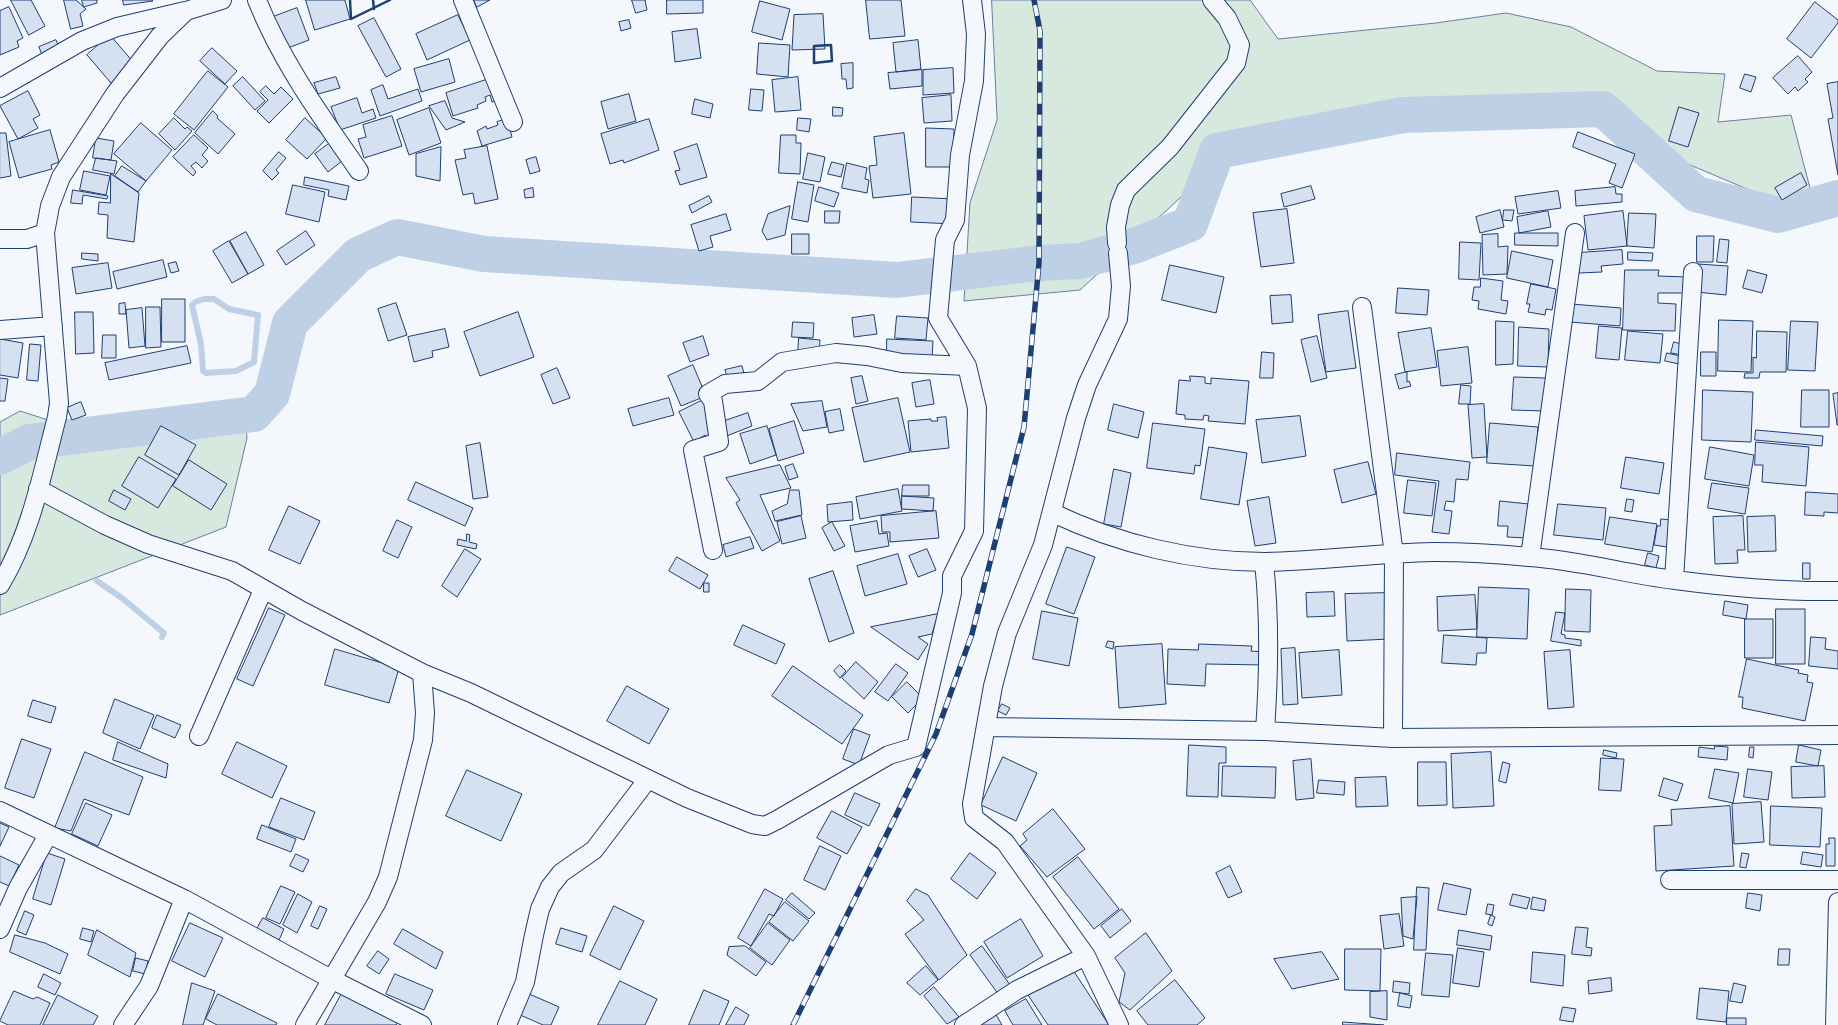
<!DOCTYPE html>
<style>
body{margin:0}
canvas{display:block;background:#f4f7fb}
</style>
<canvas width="1838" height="1025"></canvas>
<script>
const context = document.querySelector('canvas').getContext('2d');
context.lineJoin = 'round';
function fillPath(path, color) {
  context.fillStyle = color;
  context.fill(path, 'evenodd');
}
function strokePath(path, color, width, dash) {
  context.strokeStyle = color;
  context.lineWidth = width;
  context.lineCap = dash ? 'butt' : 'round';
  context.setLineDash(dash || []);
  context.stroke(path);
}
const green = new Path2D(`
 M992 0H1250L1278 39 1436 23 1506 13 1571 27 1657 71 1725 74 1718 122 1791 115 1818 219 1541 102 1218 163 1080 290 964 301 970 203 997 120Z
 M244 405 247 438 226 527 0 615V422L20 411 86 432 143 416Z`);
fillPath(green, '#d7e8df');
strokePath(green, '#687fa3', 1);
strokePath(new Path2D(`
 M204 299H214L229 309 258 315 254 362 236 371 206 373 203 371 201 344 192 305 195 302Z
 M97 581 122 598 164 633 162 637`), '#bed0e5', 6);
strokePath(new Path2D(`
 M0 457 29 442 254 414 272 394 290 323 358 255 397 237 484 254 897 280 1039 263 1080 261 1134 246 1190 224 1217 151 1403 115 1603 109 1696 194 1778 215 1838 198`), '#bed0e5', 36);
const building = new Path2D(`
 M11 0H31L45 26 29 35Z
 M64 0H76L86 9 80 14 83 26 71 29Z
 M82 0H97V3L84 7Z
 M123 0H152L153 1 124 5Z
 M306 0H345L350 19 315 30Z
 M474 0H490L477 7Z
 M632 0H645L647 10 636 13Z
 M667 0H703V13L667 14Z
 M866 0H901L905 36 870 39Z
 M760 1 790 9 782 40 752 32Z
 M1815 2 1838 20V23L1811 58 1787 39Z
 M9 7 23 38 17 41 19 47 0 55V11Z
 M297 8 309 40 285 49 273 17Z
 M823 14 825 49 792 50 794 15Z
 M458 15 470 40 427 60 416 34Z
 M374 18 401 69 386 77 358 26Z
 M629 20 631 28 621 31 619 22Z
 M697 29 701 58 675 62 672 32Z
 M110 35 134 63 111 83 87 55Z
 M56 40 59 47 42 55 39 47Z
 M918 40 921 69 896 72 893 43Z
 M759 43 790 45 788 77 757 74Z
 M212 48 237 71 225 84 200 61Z
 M1798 56 1812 72 1805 79 1808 82 1798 91 1795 87 1788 94 1773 78Z
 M449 59 455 82 421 92 414 69Z
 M853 63V88L847 89 846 79H842L841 64Z
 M953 68 954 93 923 95V70Z
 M922 70V86L890 89 888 73Z
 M208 71 228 87 194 130 174 114Z
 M1745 74 1756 77 1751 92 1740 88Z
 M243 77 265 101 255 110 233 86Z
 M336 77 340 88 318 94 314 83Z
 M798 77 801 110 775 112 772 80Z
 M489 79 496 101 492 102 490 95 485 97 486 101 477 105 478 108 453 116 446 93Z
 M1838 82V175L1828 119 1833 118 1827 84Z
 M383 85 388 99 418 89 422 101 380 116 371 90Z
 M266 86 274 94 281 87 293 99 269 123 257 111 268 100 260 92Z
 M751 89 764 90 762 111 749 110Z
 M28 91 40 115 33 119 38 128 18 139 0 106Z
 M629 94 636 121 608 129 601 102Z
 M951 95 952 121 924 123 922 98Z
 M357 98 362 113 373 109 376 118 340 130 331 107Z
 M695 99 713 104 710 118 692 114Z
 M445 101 452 118 465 122 446 130 429 106Z
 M833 107 843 108 842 116H833Z
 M1679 107 1699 113 1688 147 1669 141Z
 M429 108 441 143 409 155 397 120Z
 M213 111 218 116 217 118 235 134 218 154 195 133Z
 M392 116 402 146 364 158 358 139 366 137 363 125Z
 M174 118 185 129 187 127 192 131 175 150 159 134Z
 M305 118 327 138 307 159 286 140Z
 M798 118 811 119 809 132 797 130Z
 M507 119 512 137 482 146 477 131 486 126 487 129 498 125 497 122Z
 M649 119 659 150 624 163 623 160 610 164 601 134Z
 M141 123 172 150 146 181 114 154Z
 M926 128 954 129 953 167H926Z
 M50 130 59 162 51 165 52 169 19 178 9 142Z
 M1578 132 1635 154 1622 188 1609 183 1616 164 1573 147Z
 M0 133H6L11 176 0 178Z
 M904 133 911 194 873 198 869 166 877 165 874 137Z
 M194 135 208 148 202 155 208 161 202 168 196 162 191 166 196 172 193 176 173 157Z
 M781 135H796V143H801L800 174 779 173Z
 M96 138 114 141 111 160 93 158Z
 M334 140 347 157 328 172 315 154Z
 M697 144 707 177 680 185 675 171 680 170 674 152Z
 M487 146 498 199 475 204 473 193 463 195 455 160 466 158 464 150Z
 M441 147 440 181 416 176V154Z
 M279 152 286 158 276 170 279 173 272 180 263 171Z
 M808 153 825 157 820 182 803 179Z
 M536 157 540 171 530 174 526 160Z
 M96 158 117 161 114 174 93 170Z
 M832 162 844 165 841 177 828 174Z
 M847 163 867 168 865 179 869 180 867 193 842 188Z
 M122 166 146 181 138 192 115 176Z
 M84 171 110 176 106 195 80 190Z
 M1801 173 1807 185 1782 200 1775 188Z
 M111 174 139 193 134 242 107 238 108 215 98 214 99 202 110 203Z
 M305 177 349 186 346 200 328 196 329 190 304 185Z
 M798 182 814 185 808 222 792 219Z
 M293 185 325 192 319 222 286 214Z
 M1311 186 1315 199 1284 207 1281 194Z
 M819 187 839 193 834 207 815 201Z
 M1615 187 1616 194H1622V202L1576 206 1575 191Z
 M533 188 534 197 525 198 524 190Z
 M73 190 108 196 107 199 83 195 82 204 71 203Z
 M1558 191 1561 208 1518 214 1515 197Z
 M709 196 712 202 692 213 689 206Z
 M912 197 954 199 953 224 911 222Z
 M790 206 785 235 767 240 762 231 768 214Z
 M1287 209 1294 263 1261 267 1253 213Z
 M1500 210 1504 227 1480 233 1476 217Z
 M1504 210H1514L1512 221 1503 220Z
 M825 211H840L839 223H825Z
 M1548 211 1551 227 1519 233 1517 217Z
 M1623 211 1627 246 1588 250 1584 216Z
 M1629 213 1656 214 1654 248 1627 246Z
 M726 214 731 230 710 236 713 247 699 251 691 225Z
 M306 231 315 245 286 265 277 251Z
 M246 232 264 265 248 274 230 241Z
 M1515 233H1558V246L1515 245Z
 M792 234H809V254H792Z
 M1498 234V247L1508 246 1507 274 1483 275 1482 235Z
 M1697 236H1714L1713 262H1697Z
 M1720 239 1729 240 1727 263 1717 262Z
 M229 241 248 274 232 283 213 251Z
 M1460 242 1481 243 1479 280 1459 279Z
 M1622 250 1623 264 1601 266 1602 272 1579 273 1578 253Z
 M1512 251 1553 260 1548 287 1507 278Z
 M1628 252 1653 253 1652 261 1628 260Z
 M82 253 98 254V261L82 259Z
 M163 260 167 277 117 289 113 272Z
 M176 262 179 271 171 273 168 264Z
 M108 263 112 288 76 294 72 268Z
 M1698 264 1728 266 1726 295 1696 292Z
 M1170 265 1224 277 1216 313 1162 300Z
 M1625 270H1659L1658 276 1687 277 1686 293H1658V303L1676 304 1675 331 1623 330Z
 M1748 270 1767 275 1762 293 1743 288Z
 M1481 278 1503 281 1501 300 1508 301 1506 314 1478 309 1479 301 1472 300 1474 287H1480Z
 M1531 284 1556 289 1552 310 1546 309 1545 315 1528 312 1530 304H1527Z
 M1398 288 1429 290 1427 315 1396 313Z
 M1291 295 1293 322 1272 324 1270 296Z
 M162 299H185V342H162Z
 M125 303 126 314H119V304Z
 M396 303 407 335 388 341 378 309Z
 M1571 304 1621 308 1620 326 1569 322Z
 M146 307H160L161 347 146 348Z
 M142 308 145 346 129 348 126 310Z
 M1348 311 1356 368 1326 372 1318 315Z
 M75 312H93L94 353 76 354Z
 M518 312 534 357 480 376 464 332Z
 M874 315 877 334 854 337 852 318Z
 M897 316 928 318 926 340 895 338Z
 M1719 320 1753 321 1751 372 1718 371Z
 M1496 321 1514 322 1513 364 1496 365Z
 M1791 321 1818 322 1815 371 1788 370Z
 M793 322 814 323 813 338 792 337Z
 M1599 326 1622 328 1619 360 1596 358Z
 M1519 327 1549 329 1548 367 1518 366Z
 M1431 328 1437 367 1405 372 1398 333Z
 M445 329 449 347 432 351 433 357 414 362 408 337Z
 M1628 331 1663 334 1660 363 1625 360Z
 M1757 331 1787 332 1786 372H1760L1759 378H1744L1745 373H1753V357L1756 358Z
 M103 335H116V358H102Z
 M703 336 709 355 690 362 683 343Z
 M1317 336 1327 378 1311 382 1301 340Z
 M799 338 820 340 819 355 798 354Z
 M0 339 23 343 18 378 0 375Z
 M887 339 933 341 932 359 887 357Z
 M1674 342 1685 345 1683 355 1671 353Z
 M30 344 41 345 38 381 27 380Z
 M187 346 191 363 109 380 105 363Z
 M1468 347 1472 383 1441 386 1437 351Z
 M1262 352 1274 353 1273 378H1260Z
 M1701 352H1716V376H1701Z
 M1667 353 1680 356 1679 364 1665 361Z
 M693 365 706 396 681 406 668 376Z
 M742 366 745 377 729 382 725 370Z
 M557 368 570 398 553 404 541 375Z
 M1407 372V382L1409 381 1411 386 1399 389 1395 375Z
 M862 376 868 401 856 404 851 378Z
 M1190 376 1205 377V383L1211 384V378L1249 381 1245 424 1208 421 1209 416 1204 415 1203 420 1185 419V415L1176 414 1179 380 1190 381Z
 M1514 377 1546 378 1545 411 1512 410Z
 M0 378 8 379 5 401H0Z
 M930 380 934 404 916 407 912 383Z
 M1461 385 1471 386 1470 404H1459Z
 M1703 390 1753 392 1751 442 1702 440Z
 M1802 390H1829V427H1801Z
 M1838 393V425H1837L1833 394Z
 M669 398 674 415 633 426 628 409Z
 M898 398 910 452 864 462 852 408Z
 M703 400 716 427 707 439 705 435 694 442 679 412Z
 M822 401 827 427 803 431 791 404Z
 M81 402 86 415 72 420 67 408Z
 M1114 404 1144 412 1138 438 1108 430Z
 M1484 404 1487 457 1472 458 1468 405Z
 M840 409 844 430 829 433 825 412Z
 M748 413 752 426 724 437 719 423Z
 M1300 416 1306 456 1262 463 1256 420Z
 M946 417 949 448 911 452 908 421 931 419V421H938L937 418Z
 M794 421 804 453 778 461 769 429Z
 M1153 423 1205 429 1200 466 1195 465 1194 474 1147 468Z
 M1490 423 1538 427 1535 466 1487 463Z
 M161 426 196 445 179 475 145 455Z
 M767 426 776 455 750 464 740 434Z
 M1756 430 1823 436 1822 446 1755 440Z
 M1756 442 1809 447 1806 486 1762 482 1763 465H1755Z
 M480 443 488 497 473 499 466 446Z
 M1209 447 1247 453 1239 505 1201 499Z
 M1710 447 1754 455 1749 486 1705 479Z
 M1397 453 1470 462 1468 480 1456 479 1454 502 1446 501 1444 510 1452 511 1449 534 1432 532 1439 481 1395 475Z
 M139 457 176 479 158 508 122 486Z
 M1626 457 1664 463 1659 494 1621 488Z
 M189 460 227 484 211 510 173 486Z
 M1368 462 1376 494 1342 503 1334 470Z
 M793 464 798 477 789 480 785 467Z
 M780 465 791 488 760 495 780 541 762 551 736 503 740 500 726 478Z
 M1114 469 1131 473 1121 527 1104 524Z
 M1408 480 1436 483 1432 516 1404 513Z
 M416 482 473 508 465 526 408 500Z
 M1712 483 1749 488 1745 514 1708 508Z
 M903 485H929V496H902Z
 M898 489 902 511 860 519 856 497Z
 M114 490 131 499 125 510 109 501Z
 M790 490H799L802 515 775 521 772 511 787 504Z
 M1806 492 1838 494V513L1824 512V516L1805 515Z
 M902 496 934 498 933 511 902 509Z
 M1269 497 1276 543 1255 546 1247 501Z
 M1627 499 1634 500 1632 512 1625 511Z
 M1500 501 1529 504 1526 538 1507 537 1508 526H1498Z
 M852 502 853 520 828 522 827 505Z
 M1558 504 1606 508 1603 540 1554 535Z
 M289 506 320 521 300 564 269 550Z
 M936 511 939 538 890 542V532H882L881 516Z
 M801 516 806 538 782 544 777 522Z
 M1743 516 1745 550H1737L1738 563 1715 564 1713 517Z
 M1775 516 1776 551 1748 552 1747 517Z
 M1610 517 1657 524 1652 552 1605 544Z
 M1661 519 1671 520 1667 547 1654 545 1657 526H1660Z
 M397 520 412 527 398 558 383 551Z
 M877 521 879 534 887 533 889 546 855 552 850 526Z
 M832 522 845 546 834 551 822 528Z
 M467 534 470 535 469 542 477 544 476 549 457 545 458 539 466 541Z
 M750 537 754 548 726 557 723 545Z
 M1067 547 1095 557 1074 614 1046 604Z
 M465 549 481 559 457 597 442 586Z
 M927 549 936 570 918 577 909 556Z
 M1648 553 1659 556 1656 568 1645 565Z
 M898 554 907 584 865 596 857 566Z
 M677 557 708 575 700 589 669 571Z
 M1803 563H1810V579H1803Z
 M833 571 854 633 829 642 809 579Z
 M704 583H709V592H704Z
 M1479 587 1529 589 1527 639 1477 637Z
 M1566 589 1591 590 1590 632 1565 631Z
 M1334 592 1335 616 1307 617 1306 593Z
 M1389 593 1390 639 1347 641 1345 594Z
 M1475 595 1477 629 1438 631 1437 597Z
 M1725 601 1748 605 1746 619 1723 615Z
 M269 608 285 615 253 686 237 679Z
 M1776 609H1805V664H1776Z
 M1042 611 1078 618 1069 666 1033 659Z
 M1556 612 1565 613 1561 634 1565 635V638L1581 640V646L1551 641Z
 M938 614 932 634 918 637 928 644 918 660 871 627Z
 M1745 619H1773V658H1745Z
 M743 625 785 644 776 664 734 645Z
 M1444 635 1487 638 1486 653H1477L1476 665 1442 663Z
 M1811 637 1826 638 1825 649 1838 651V669L1809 666Z
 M1108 641 1114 642 1113 649 1106 647Z
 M1162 644 1166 704 1119 708 1115 647Z
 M1199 644 1252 646 1251 651 1264 652V665L1206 664 1205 686 1167 684 1168 649 1198 650Z
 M1295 648 1298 704 1283 705 1281 649Z
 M335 649 399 668 389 703 325 685Z
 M1339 650 1342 695 1302 698 1299 653Z
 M1570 650 1574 707 1548 709 1544 652Z
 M1747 659 1799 670 1798 673 1808 675 1807 682 1813 683 1805 721 1742 708 1743 697H1739Z
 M856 662 878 682 864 699 842 678Z
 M896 664 908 673 888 701 875 692Z
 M840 665 846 671 840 678 834 671Z
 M793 666 863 715 842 744 772 696Z
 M907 682 923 698 908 713 892 697Z
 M627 686 669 709 649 744 607 721Z
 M115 699 154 715 140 749 103 733Z
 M33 700 56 707 51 723 28 716Z
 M1002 704 1010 708 1006 715 998 711Z
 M157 715 181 725 175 738 152 728Z
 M854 729 870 735 859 765 843 759Z
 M22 739 51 749 34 798 5 788Z
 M118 742 168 764 166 778 113 760Z
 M237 742 287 766 272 798 222 774Z
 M1189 745 1226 747V763H1219L1218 797 1187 796Z
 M1799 745 1821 750 1818 766 1796 762Z
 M1715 746 1728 747 1727 760 1698 757 1699 747 1714 749Z
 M1750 747H1754L1753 758 1749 757Z
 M1604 750 1617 753 1616 758 1603 755Z
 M85 752 143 777 129 815 84 799 71 831 55 828Z
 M1491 752 1494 806 1453 808 1451 754Z
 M1003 757 1037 773 1016 821 981 805Z
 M1601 758 1624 759 1621 791 1599 790Z
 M1311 759 1314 798 1296 800 1293 761Z
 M1418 762H1446L1447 805 1418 806Z
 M1503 762 1510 764 1506 783 1499 781Z
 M1223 766 1276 767 1275 798 1222 796Z
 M1824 766 1825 797 1792 798 1791 767Z
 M1715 769 1739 773 1733 803 1709 798Z
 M1748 769 1772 772 1768 800 1744 797Z
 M467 770 522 794 501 841 446 816Z
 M1386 777 1388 806 1356 807 1355 778Z
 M1664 778 1683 784 1677 801 1659 796Z
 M1319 780 1345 782 1344 795 1317 793Z
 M855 793 880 804 869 826 845 815Z
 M281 798 315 812 304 840 269 827Z
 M1761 802 1764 842 1734 844 1732 804Z
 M86 803 112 815 98 846 72 834Z
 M1730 806 1734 866 1656 871 1654 826 1672 825 1671 810Z
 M1771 806 1822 808 1820 847 1770 845Z
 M1053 809 1085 849 1047 877 1020 846 1027 840 1023 834Z
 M832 811 862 827 847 854 817 838Z
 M0 823 9 827 0 846Z
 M262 825 296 839 291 852 257 839Z
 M1829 838H1835V866H1826V844H1829Z
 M820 846 841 856 825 890 804 880Z
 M1803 852 1823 855 1821 867 1801 864Z
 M47 853 65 859 51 905 33 899Z
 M970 853 996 873 977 899 951 879Z
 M1742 853 1749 854 1746 868 1740 867Z
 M296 854 309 860 303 872 290 866Z
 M0 856 19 865 9 886 0 882Z
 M1078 857 1119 909 1094 929 1053 877Z
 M1230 866 1242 892 1228 898 1216 873Z
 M1444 883 1471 889 1466 915 1438 910Z
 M281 886 295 892 280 924 266 918Z
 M1417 887 1429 888 1426 950H1414Z
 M765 889 783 899 774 916 769 914 751 946 738 938Z
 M916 889 928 895 967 955 939 980 905 934 924 920 907 901Z
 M792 893 815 913 809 919 786 900Z
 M1748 893 1762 895 1760 911 1746 908Z
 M298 894 312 902 297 933 283 925Z
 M1513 894 1530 898 1527 909 1510 905Z
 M1417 897 1413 939 1403 936 1401 898Z
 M1533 897 1546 900 1544 911 1531 909Z
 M785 902 809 921 793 941 769 922Z
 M1488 904 1494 905 1492 915 1486 914Z
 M320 906 327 909 318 929 311 926Z
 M614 906 644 921 620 970 590 955Z
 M1122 909 1131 921 1110 938 1101 926Z
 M25 911 34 915 26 935 17 931Z
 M1399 914 1404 946 1384 949 1380 916Z
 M1491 915 1495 917 1492 926 1488 924Z
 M263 918 284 929 279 940 257 929Z
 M1021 919 1043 956 1007 978 984 942Z
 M190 923 223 938 205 977 172 961Z
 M768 923 790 940 772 965 750 948Z
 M1576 927 1588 928 1586 947 1592 948 1591 956 1572 954Z
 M83 928 94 931 91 942 80 939Z
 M561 928 587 936 582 952 556 944Z
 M403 929 443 952 436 969 394 944Z
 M97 930 136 953 130 977 88 955Z
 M1459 930 1492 936 1490 950 1457 945Z
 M1146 933 1172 971 1130 1010 1119 1002 1125 973 1115 958Z
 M15 935 45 943 68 954 60 974 10 952Z
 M745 946 766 962 756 976 727 955 729 947Z
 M982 946 1013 989 1001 998 970 955Z
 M1458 948 1484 952 1479 987 1453 983Z
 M1345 949H1381L1380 991 1345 990Z
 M1779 949H1790L1789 965H1778Z
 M378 951 389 959 379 974 367 966Z
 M1322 952 1339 979 1292 989 1274 959Z
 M1533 952 1565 955 1563 986 1531 982Z
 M1426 953 1453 955 1449 997 1422 995Z
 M136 958 148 961 145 974 133 971Z
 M926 966 938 980 920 995 907 983Z
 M1071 967 1109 1025H1048L1028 995Z
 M44 974 61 983 55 995 38 987Z
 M395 974 433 990 424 1010 386 994Z
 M1611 978 1612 991 1589 994 1588 981Z
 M1175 980 1205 1018 1197 1025H1148L1137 1011Z
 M620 981 657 999 645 1025H598Z
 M1394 981 1410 983 1409 994 1393 992Z
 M192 983 215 991 203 1025H183Z
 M1734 983 1746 986 1742 1003 1730 1001Z
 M934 987 959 1017 947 1024 924 996Z
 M1700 988 1729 991 1726 1022 1697 1019Z
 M704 990 729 1001 719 1025H689Z
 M14 991 33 999 37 997 50 1003 40 1025H8L0 1021Z
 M1387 991V1020L1370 1017V992Z
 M342 993 398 1022 396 1025H325Z
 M527 993 559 1007 551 1025H543L518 1014Z
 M1400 993 1412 996 1410 1008 1398 1006Z
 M218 994 277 1023 276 1025H217L206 1019Z
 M58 995 98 1016 93 1025H43Z
 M1026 999 1042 1025H1013L1005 1011Z
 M736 1007 749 1015 744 1025H726Z
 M1563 1007 1576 1009 1573 1022 1560 1020Z
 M995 1013 1002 1025H976Z
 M1727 1018H1746V1025H1727Z
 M1343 1022 1384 1025H1343Z`);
fillPath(building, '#d5e0f0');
strokePath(building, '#1d3f73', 1);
const minor = new Path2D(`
 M257 0C282 63 321 116 359 171
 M463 0 513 122
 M0 88 82 41 117 27 185 11
 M0 239H27L45 233
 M1117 243 1116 227 1120 205 1126 190 1170 147 1236 63 1240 45 1227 18 1212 0
 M1118 253 1121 286 1118 319 1087 385 1076 418 1043 545 1007 633 993 686 972 804 974 818 1005 842 1086 956 1119 1025
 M1362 307 1394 555 1393 738
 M0 330 53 326
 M38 489 105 525 148 544 232 571 302 611 422 673 471 693 687 798 752 824 765 826 777 820 889 755 916 747 952 593V576L974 531 977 408 967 366 938 318 945 240 955 220 960 155 974 81 976 34 972 0
 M1053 513C1118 544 1193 562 1265 562 1321 561 1377 553 1433 552 1463 552 1499 554 1529 557 1578 560 1626 574 1675 580 1728 587 1784 592 1838 591
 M713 550 693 450 719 442 713 401 708 394 725 384 758 381 782 362 836 353 867 356 902 363 967 366
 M1530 557 1575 233
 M1264 562C1270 618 1269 674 1265 731
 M1674 580 1693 272
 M0 585C31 534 42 474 57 417L59 403 45 233 50 206 61 177 115 94 160 36 186 11 222 0
 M987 727 1265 731 1393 738 1838 735
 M199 736 263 590
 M0 811 184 899 331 979 422 1025
 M1670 880H1838
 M0 929 18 888 48 835
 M123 1025 149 986 184 899
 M305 1025 377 902 388 877 423 740 425 713 422 673
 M507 1025 525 982 534 935 540 909 550 887 561 873 594 850 648 779
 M964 1025 1017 990 1086 956
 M1835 1025 1838 902`);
strokePath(minor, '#1d3f73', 20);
strokePath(minor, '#f4f7fb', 18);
const rail = new Path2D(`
 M793 1025 936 734 972 634 1024 427 1039 263 1040 31 1034 0`);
strokePath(rail, '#1d3f73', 5.5);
strokePath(rail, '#f4f7fb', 4, [11]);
strokePath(new Path2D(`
 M350 0 351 19 390 0
 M373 0 374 9
 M831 45 832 61 814 63V46Z`), '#1d3f73', 2.5);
</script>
